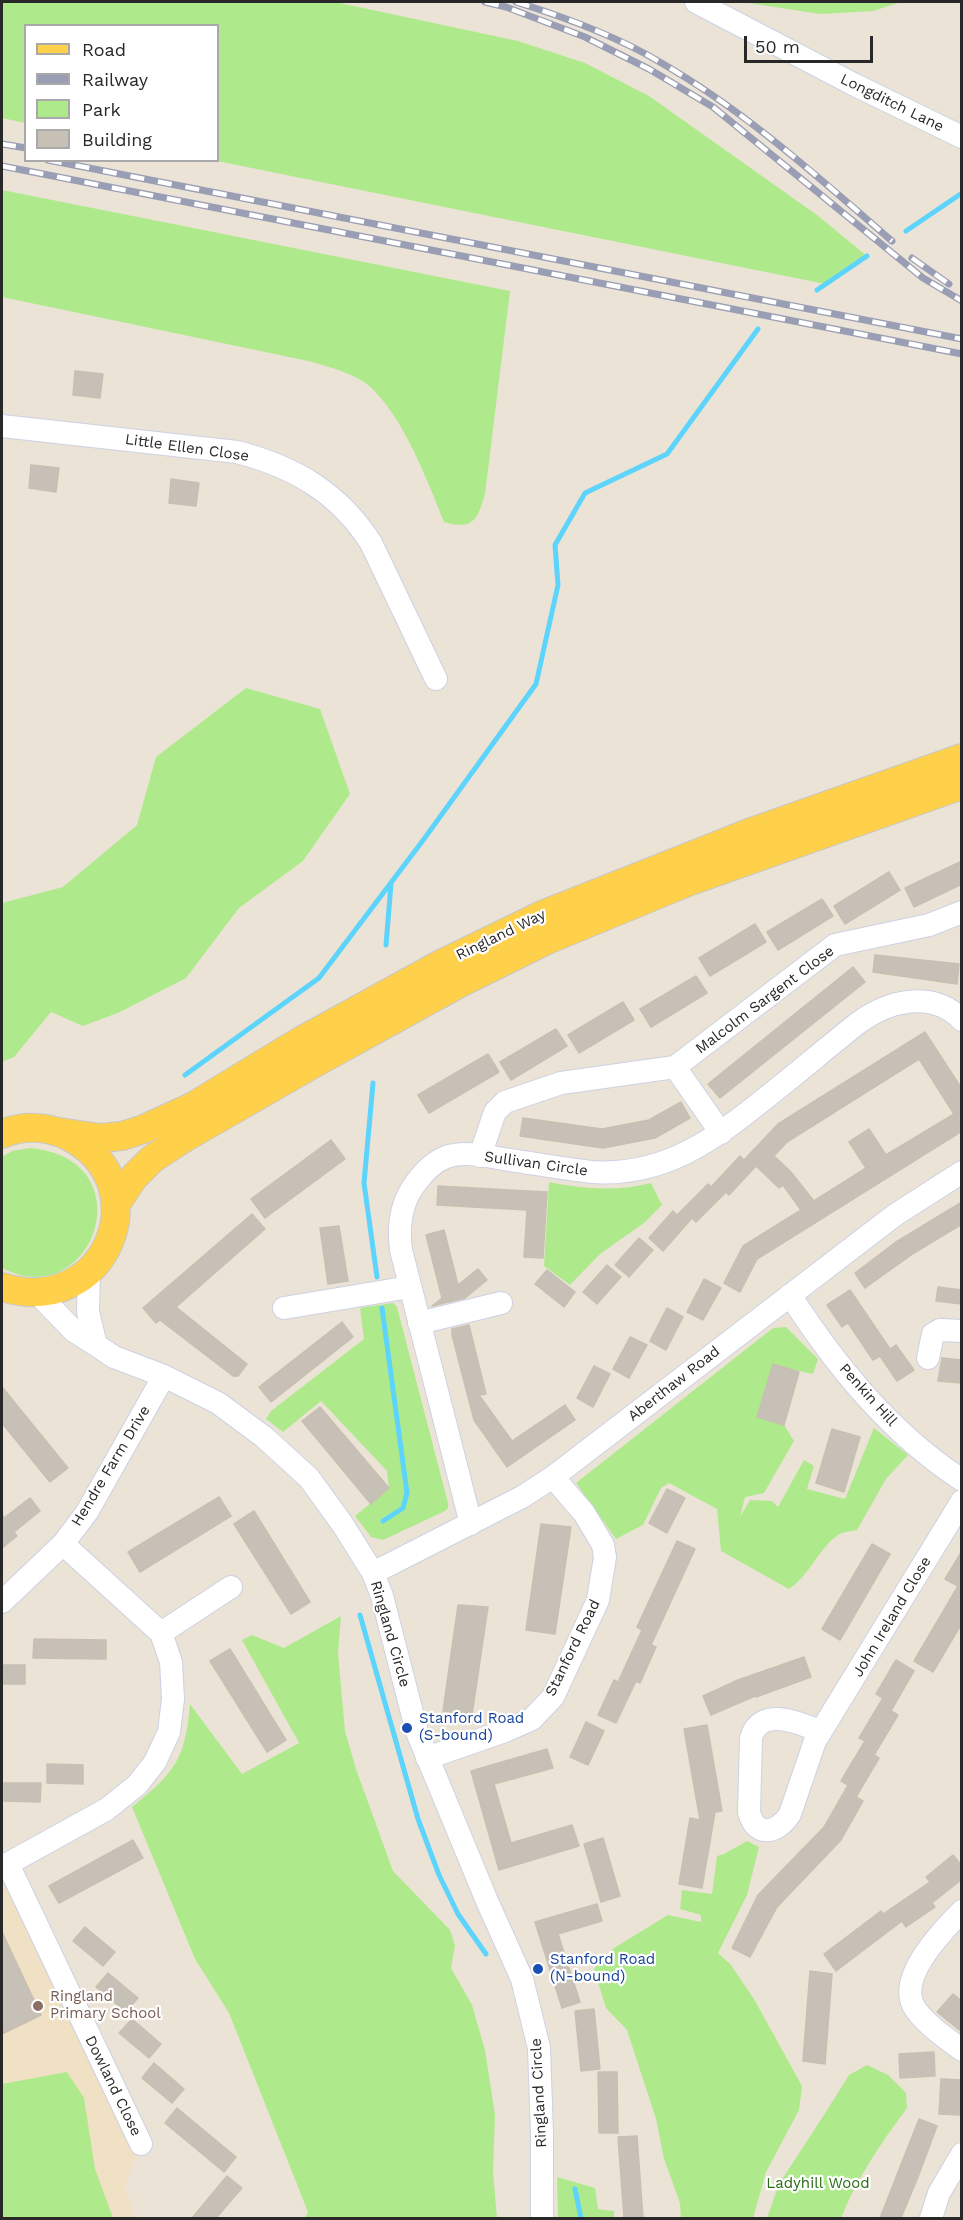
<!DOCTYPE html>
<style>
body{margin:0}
#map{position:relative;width:963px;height:2220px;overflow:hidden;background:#ece3d7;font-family:"Work Sans",sans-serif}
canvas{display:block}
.frame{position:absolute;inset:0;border:3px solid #282828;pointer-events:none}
.legend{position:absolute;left:24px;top:24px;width:195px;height:138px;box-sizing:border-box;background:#fff;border:2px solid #a9a9a9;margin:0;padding:8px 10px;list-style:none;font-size:18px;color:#282828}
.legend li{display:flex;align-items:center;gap:12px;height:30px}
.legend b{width:30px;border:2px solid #a9a9a9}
.scale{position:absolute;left:744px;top:36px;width:129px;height:27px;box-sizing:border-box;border:3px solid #282828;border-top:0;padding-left:8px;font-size:18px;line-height:21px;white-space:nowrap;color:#282828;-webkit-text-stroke:4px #fff;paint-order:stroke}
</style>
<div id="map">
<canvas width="963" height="2220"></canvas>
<div class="frame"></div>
<ul class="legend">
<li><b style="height:8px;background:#ffd14a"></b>Road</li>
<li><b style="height:8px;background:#9a9eb5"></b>Railway</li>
<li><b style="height:16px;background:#aeea8c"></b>Park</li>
<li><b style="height:16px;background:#c7c0b7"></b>Building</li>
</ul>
<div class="scale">50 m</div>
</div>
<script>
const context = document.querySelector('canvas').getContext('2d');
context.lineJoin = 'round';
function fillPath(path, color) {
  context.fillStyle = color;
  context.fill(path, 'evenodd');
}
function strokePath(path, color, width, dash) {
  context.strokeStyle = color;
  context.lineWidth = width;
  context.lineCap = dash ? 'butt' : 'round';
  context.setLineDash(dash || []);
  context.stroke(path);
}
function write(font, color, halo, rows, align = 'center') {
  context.font = font + ' "Work Sans",sans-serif';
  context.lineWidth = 4.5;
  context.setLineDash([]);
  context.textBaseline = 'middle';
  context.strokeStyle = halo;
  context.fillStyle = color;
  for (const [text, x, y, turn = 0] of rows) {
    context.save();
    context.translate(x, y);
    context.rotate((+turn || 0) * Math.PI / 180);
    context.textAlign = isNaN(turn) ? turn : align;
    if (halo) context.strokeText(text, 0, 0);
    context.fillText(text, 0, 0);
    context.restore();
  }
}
fillPath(new Path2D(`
 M2 1867 141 2144 125 2185 135 2218H2Z`), '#f1e1c4');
fillPath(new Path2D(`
 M2 2H335L518 41 585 63 649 96 817 215 867 256 825 284 217 161 218 26H26L25 123 2 118Z
 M742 2H901L873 11 820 14Z
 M2 190 510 291 485 494C478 518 474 531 444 522 427 480 403 415 368 385 353 373 331 368 313 362L2 297Z
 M246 688 320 709 350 794 303 861 239 908 186 978 120 1012 83 1026 51 1012 14 1057 2 1062V903L63 887 137 825 156 757Z
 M29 1148C139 1156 102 1295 19 1275 13 1273 7 1270 2 1268V1157L12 1151Z
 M549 1182C583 1189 617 1192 651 1183L662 1205 644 1223 600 1254 570 1285 544 1266Z
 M393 1303 397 1307 448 1503V1508L445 1511 383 1540 371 1537 355 1516 389 1488 387 1471 321 1401 283 1432 266 1419 271 1411 364 1339 360 1308Z
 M786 1327 818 1359 813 1374 773 1365 757 1417 784 1425 794 1441 764 1493 745 1497 740 1517 750 1500 772 1501 778 1507 804 1460 814 1466 807 1489 845 1499 874 1428 908 1455 886 1479 857 1530C851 1531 843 1532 838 1535 818 1549 810 1575 789 1589L721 1551 717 1509 669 1483 661 1488 643 1525 616 1539 576 1483 773 1328Z
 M341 1616 338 1653 345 1731 356 1769 393 1871 450 1930 455 1945 451 1968 472 2005 485 2050 495 2115 493 2171 497 2218H305L308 2212 229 2013 195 1959 132 1807C175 1772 185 1760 190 1704L242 1774 299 1743 242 1640 252 1635 284 1648Z
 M747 1841 759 1847 747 1895 718 1953 731 1965 754 1999 802 2086 799 2110 766 2172 753 2218H681L680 2203 664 2159 656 2119 627 2030 606 2008 594 1969 614 1948 668 1915 701 1922V1915L680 1909 682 1890 712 1894 717 1856 724 1854Z
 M867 2065 888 2075 906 2093 907 2108C881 2143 857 2178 841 2218H767L779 2184 822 2118 849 2075Z
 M67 2072 84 2098 95 2169 113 2218H2V2084Z
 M557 2177 595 2188 598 2209 614 2211V2218H558Z`), '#aeea8c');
strokePath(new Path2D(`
 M906 231 962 193
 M817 290 867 256
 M386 945 391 884
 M185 1075 319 978 424 839 536 684 558 585 555 545 585 493 667 454 758 329
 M373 1083 364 1183 377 1277
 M382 1308 407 1493 403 1508 383 1521
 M360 1615 418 1819 439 1875 458 1914 486 1954
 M575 2189 581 2218`), '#5dd4fc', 5);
const building = new Path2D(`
 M75 371 103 374 100 398 73 395Z
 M31 465 59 468 56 492 29 488Z
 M171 479 199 483 196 506 169 503Z
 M962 861V884L914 907 905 888Z
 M889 872 900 890 845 924 834 906Z
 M822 899 833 916 778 950 767 932Z
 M755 924 766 942 710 976 699 958Z
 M875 955 959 964 957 984 873 972Z
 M853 967 865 982 720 1098 708 1084Z
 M696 976 707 993 651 1027 640 1009Z
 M623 1002 634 1020 579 1053 568 1035Z
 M556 1029 567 1046 511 1080 500 1062Z
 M925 1032 962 1089V1131L757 1259 740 1292 724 1283 743 1246 801 1210 783 1185 779 1188 756 1166 729 1195 726 1192 696 1222 692 1218 663 1251 649 1238 673 1211 677 1215 708 1184 711 1187 740 1156 744 1160 778 1124ZM919 1059 954 1114 886 1155 869 1129 849 1142 866 1168 814 1201 790 1171 774 1156 787 1142Z
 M488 1054 499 1072 429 1113 418 1095Z
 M681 1102 690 1118 655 1138 603 1148 520 1136 523 1118 602 1129 649 1120Z
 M331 1140 345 1159 265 1218 251 1199Z
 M438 1186 547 1192 543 1258 524 1257 527 1210 437 1205Z
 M962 1202V1224L914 1253 865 1288 855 1273 896 1242Z
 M252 1214 265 1229 176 1307 247 1364 238 1376H233L160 1320 156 1323 143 1308Z
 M339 1226 348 1281 328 1284 320 1228Z
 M444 1230 458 1285 478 1269 487 1280 465 1298 432 1306 442 1298 426 1235Z
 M639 1238 653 1250 629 1277 615 1265Z
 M607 1265 621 1277 597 1304 583 1292Z
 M547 1270 575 1292 564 1307 535 1284Z
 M704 1279 721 1288 703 1320 687 1312Z
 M938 1287 962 1290V1304L936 1301Z
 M850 1290 890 1349 896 1345 914 1370 897 1381 880 1356 873 1360 848 1323 842 1327 827 1305Z
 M667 1308 683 1317 666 1350 650 1341Z
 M342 1322 353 1337 271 1402 259 1387Z
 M469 1325 486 1394 479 1395 512 1441 565 1405 575 1420 507 1467 474 1420 452 1335V1329Z
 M630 1337 647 1345 629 1378 613 1369Z
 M942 1358 962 1360V1383L938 1381Z
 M773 1364 799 1372 784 1425 757 1417Z
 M594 1366 610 1374 593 1407 577 1398Z
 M2 1387 68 1468 50 1482 2 1423Z
 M320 1407 389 1488 371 1504 302 1421Z
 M832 1429 860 1437 844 1492 816 1483Z
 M667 1489 685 1498 667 1533 649 1523Z
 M219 1497 231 1516 140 1572 128 1552Z
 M30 1498 40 1511 14 1532 17 1536 2 1548V1514L4 1518Z
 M254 1511 310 1602 291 1614 234 1524Z
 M541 1524 571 1527 555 1634 526 1630Z
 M677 1541 695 1549 651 1645 656 1647 640 1683 636 1681 616 1723 598 1715 614 1680 618 1682 642 1630 637 1627Z
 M872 1544 890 1554 840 1640 822 1629Z
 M962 1551V1623L933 1672 914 1661 958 1586 945 1579Z
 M458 1605 488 1607 472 1715 443 1711Z
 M34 1639 106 1640V1659L33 1658Z
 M230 1649 286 1740 267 1752 210 1661Z
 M804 1657 811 1677 756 1697 755 1696 711 1715 703 1696 738 1680Z
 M896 1660 914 1671 891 1711 898 1715 874 1755 879 1758 856 1797 863 1801 841 1840 777 1907 750 1957 732 1948 758 1895 824 1827 848 1785 841 1781 865 1741 859 1738 883 1698 876 1694Z
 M2 1665H25V1684H2Z
 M586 1722 604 1731 588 1765 570 1757Z
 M707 1725 722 1811 715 1812 702 1888 679 1884 690 1818 700 1820 684 1729Z
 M547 1749 553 1768 494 1784 511 1843 572 1825 579 1846 499 1870 471 1771Z
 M47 1764 83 1765V1784L47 1783Z
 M4 1783H41L40 1802 4 1801Z
 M603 1838 620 1896 601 1902 584 1844Z
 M133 1840 143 1858 59 1903 49 1886Z
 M953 1855 962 1866V1879L932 1903 935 1907 906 1927 902 1921 836 1971 824 1954 881 1911 883 1914 930 1882 926 1877Z
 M597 1904 602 1921 558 1934 580 2002 562 2008 535 1922Z
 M85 1927 115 1952 103 1966 73 1941Z
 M2 1932 41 2015 2 2034Z
 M810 1971 832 1974 825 2064 803 2061Z
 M108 1973 138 1998 126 2012 96 1987Z
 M953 1994 962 2001V2032L937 2012Z
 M594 2009 600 2069 581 2071 575 2011Z
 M132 2019 161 2044 149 2058 119 2033Z
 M934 2052 935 2076 900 2078 899 2054Z
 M154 2063 184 2089 172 2103 142 2078Z
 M598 2072H617L618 2133H599Z
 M941 2079 962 2080V2115L939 2114Z
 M177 2108 236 2157 224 2172 165 2123Z
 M919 2119 937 2126 918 2177 901 2218H880Z
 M637 2136 643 2218H624L618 2137Z
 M227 2176 242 2188 216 2218H192Z`);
fillPath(building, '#c7c0b7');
strokePath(building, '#c8bfb1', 1.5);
const minor = new Path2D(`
 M696 2 853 84 962 137
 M2 426 237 452C295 467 339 493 371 543L436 679
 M675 1067 721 1133
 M480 1156 495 1112 505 1102 561 1083 675 1067 835 945 929 925 962 912
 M89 1271 88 1312 96 1345
 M37 1293 74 1331 96 1345 114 1357 164 1376 218 1403 264 1437 309 1478 343 1525 373 1573 382 1596 417 1732 487 1901 522 1979 539 2048 542 2134V2218
 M790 1295C836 1366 890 1433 962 1480
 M284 1308 410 1287
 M419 1323 501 1303
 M928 1358 933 1334 940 1330 962 1331
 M471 1524 401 1250C398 1227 401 1203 415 1184 423 1173 433 1162 446 1157 466 1150 489 1157 510 1160 537 1164 565 1169 592 1172 667 1177 717 1137 772 1093 801 1070 829 1046 858 1023 888 1001 932 989 962 1020
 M373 1573 522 1497 553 1477 895 1215 962 1172
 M2 1602 63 1544 87 1512 164 1376
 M161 1633 231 1587
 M821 1732C799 1722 760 1706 751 1738L749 1812C756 1839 778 1833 790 1814L815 1741 962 1501
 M427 1758 505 1731 532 1719 553 1697 598 1600 605 1557 603 1545 584 1513 553 1477
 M8 1864 141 2144
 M2 1867 107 1809 137 1785 155 1762 169 1732 173 1699 171 1662 161 1633 63 1544
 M962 1911C942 1931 894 1980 916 2010 928 2026 946 2038 962 2050
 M931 2218 939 2193 962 2154`);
const major = new Path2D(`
 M59 1132 100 1138 122 1136 144 1129 192 1107 299 1042 443 963 542 915 749 833 962 758
 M2 1134C23 1125 47 1126 68 1136 161 1183 107 1320 2 1287
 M116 1204 134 1177 152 1159 184 1138 311 1065 458 984 547 940 690 881 962 785`);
strokePath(minor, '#ccd1e3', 24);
strokePath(major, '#c7c7c7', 30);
strokePath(minor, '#fff', 22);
strokePath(major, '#ffd14a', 28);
const rail = new Path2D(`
 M485 2 506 7 585 37 649 69 713 107 923 278 962 301
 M516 2C564 17 614 35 658 61 744 110 817 176 892 241
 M2 144 26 148
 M48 160 962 339
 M2 166 962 354
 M912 258 949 284`);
strokePath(rail, '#9a9eb5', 7);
strokePath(rail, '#fff', 4.5, [14]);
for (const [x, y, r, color] of [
 [407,1728,6,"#1a4fb4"],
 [538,1969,6,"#1a4fb4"],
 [38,2006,6,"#8d6e63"]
]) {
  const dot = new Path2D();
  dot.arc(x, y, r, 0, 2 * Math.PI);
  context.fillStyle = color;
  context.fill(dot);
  strokePath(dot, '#fff', 2);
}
write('15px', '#282828', '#fff', [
 ["Longditch Lane",892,103,26],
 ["Little Ellen Close",187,448,8],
 ["Ringland Way",501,935,-26],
 ["Malcolm Sargent Close",765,1000,-37],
 ["Sullivan Circle",536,1164,8],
 ["Aberthaw Road",674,1384,-38],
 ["Penkin Hill",868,1395,48],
 ["Hendre Farm Drive",111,1466,-59],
 ["John Ireland Close",892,1617,-59],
 ["Ringland Circle",390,1634,74],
 ["Stanford Road",573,1648,-64],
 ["Dowland Close",113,2086,64],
 ["Ringland Circle",539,2093,-93]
]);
write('15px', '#164399', '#fff', [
 ["Stanford Road",419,1719],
 ["(S-bound)",419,1736],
 ["Stanford Road",550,1960],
 ["(N-bound)",550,1977]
], 'left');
write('15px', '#785e54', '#fff', [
 ["Ringland",50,1997],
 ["Primary School",50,2014]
], 'left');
write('15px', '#256c11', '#fff', [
 ["Ladyhill Wood",818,2184]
]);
</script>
